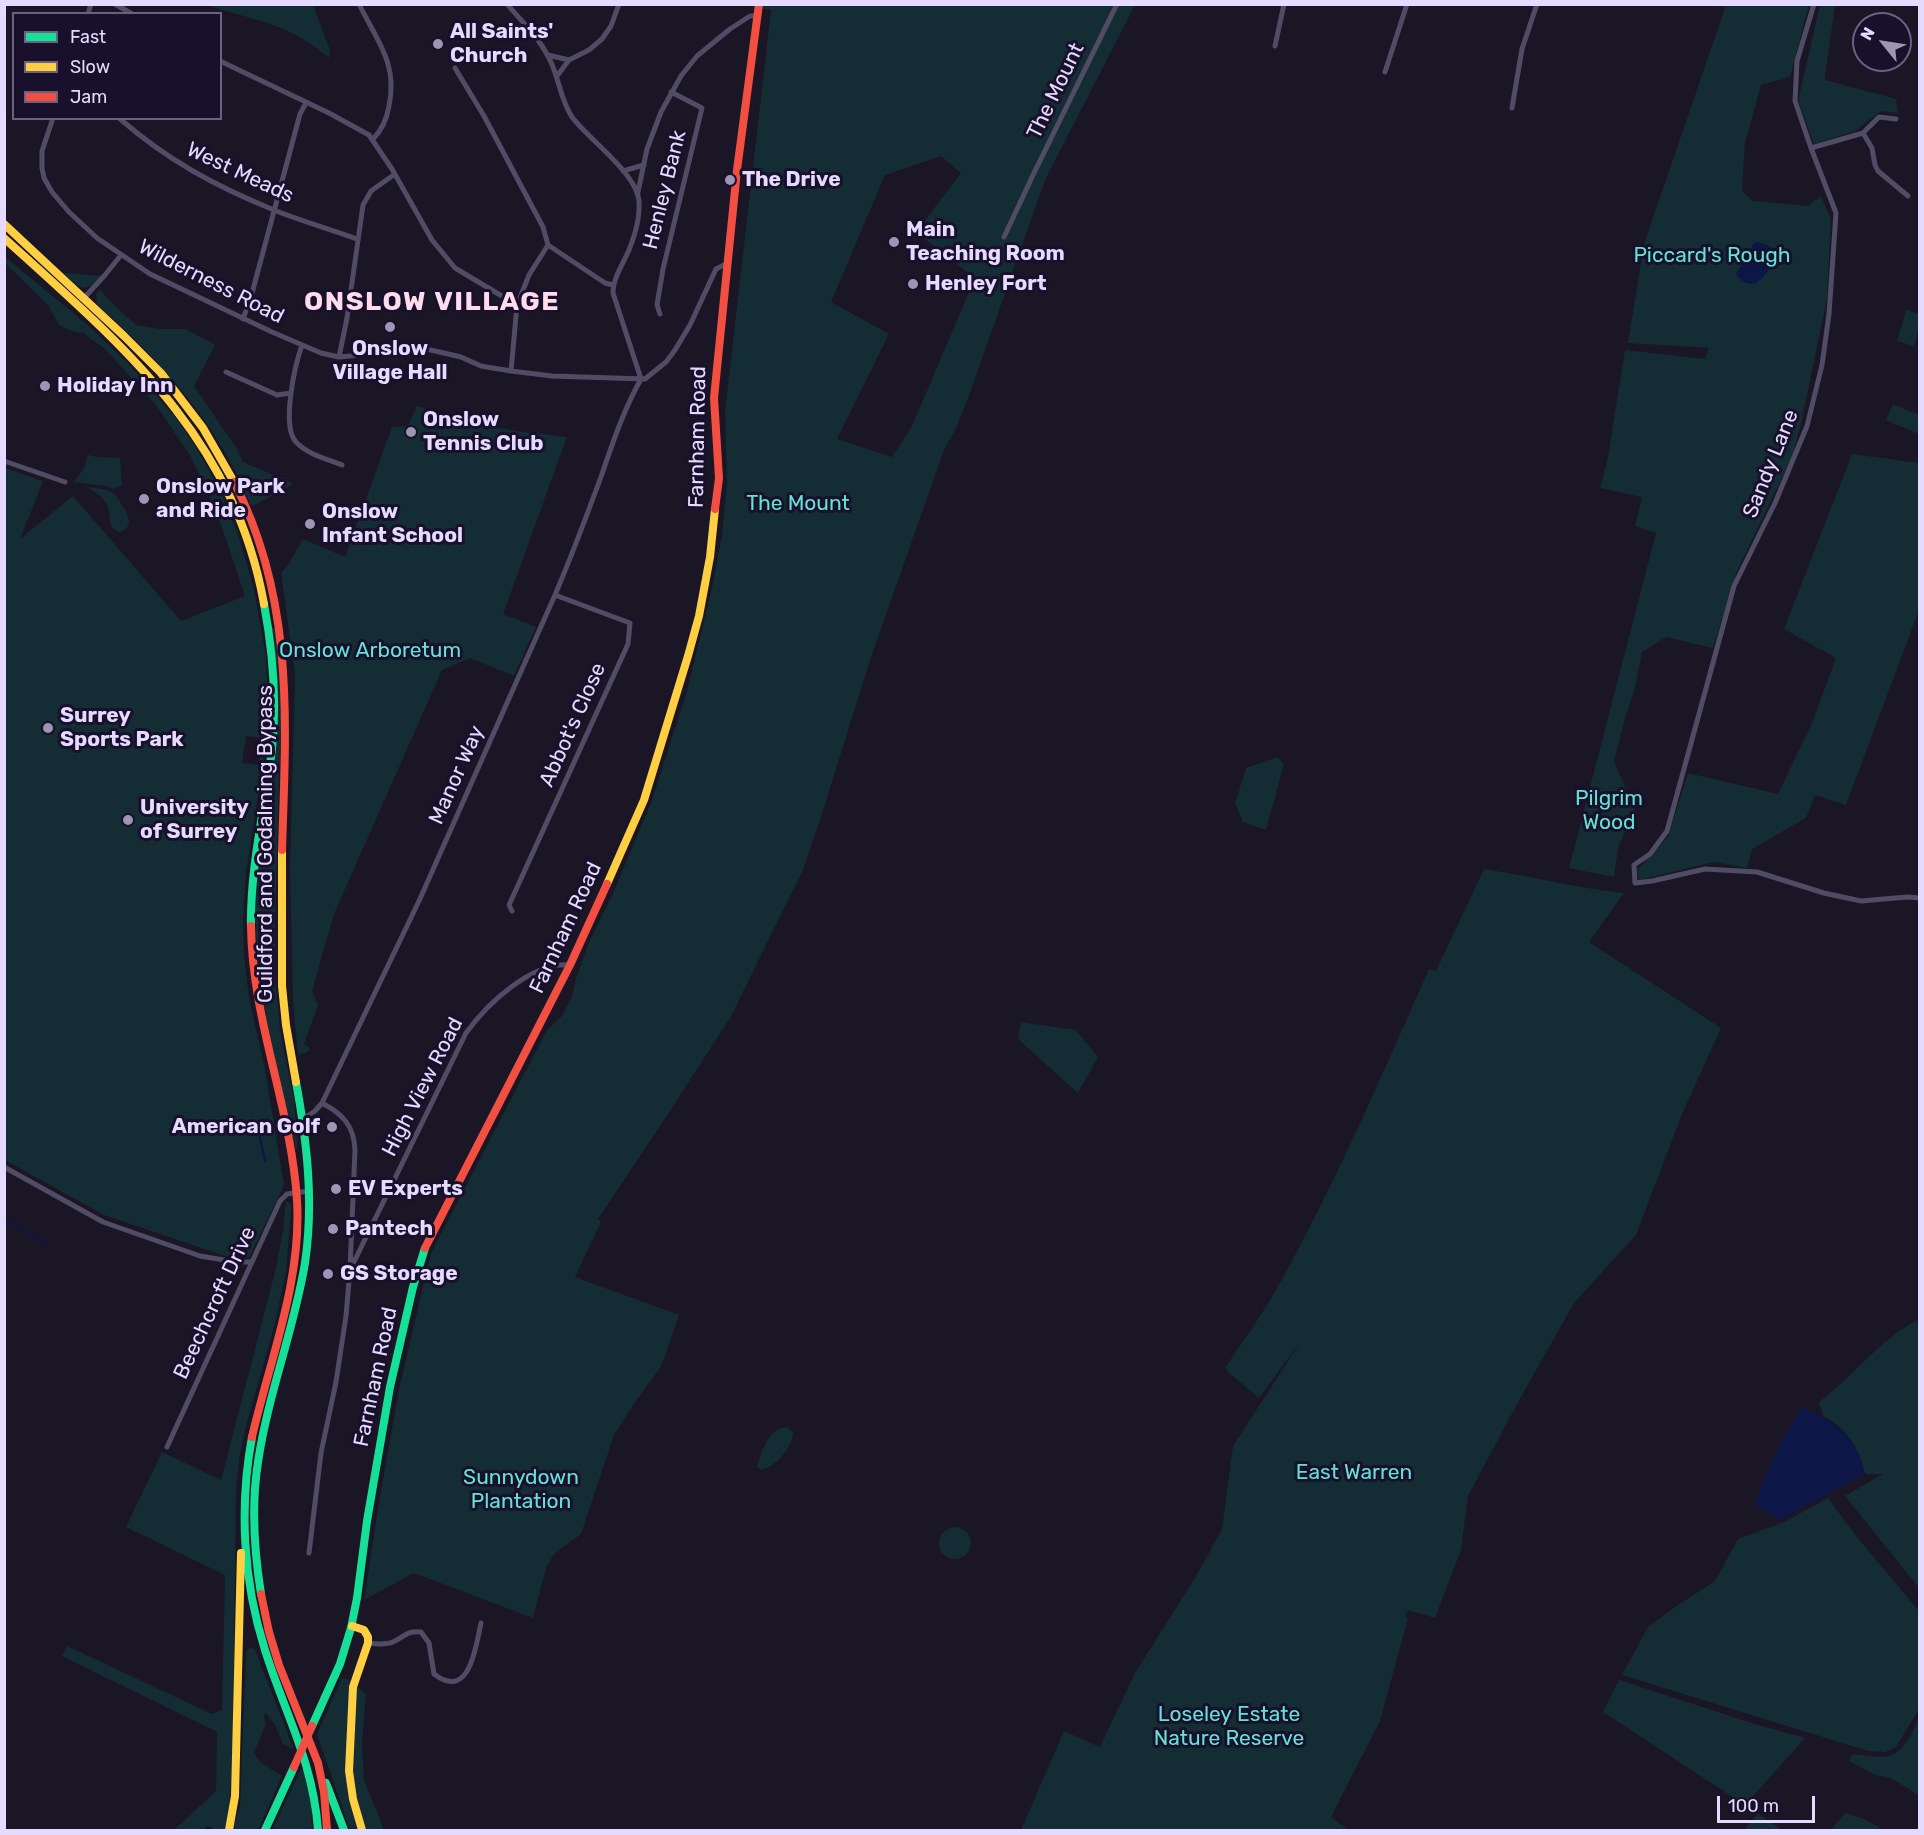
<!DOCTYPE html>
<style>
body{margin:0}
#map{position:relative;width:1924px;height:1835px;overflow:hidden;background:#1b1625;font-family:Rubik,sans-serif}
canvas{display:block}
.frame{position:absolute;inset:0;border:6px solid #e5daff;pointer-events:none}
.legend{position:absolute;left:12px;top:12px;width:210px;height:108px;box-sizing:border-box;background:#19102b;border:2px solid #6b6180;margin:0;padding:8px 10px;list-style:none;font-size:18px;color:#e5daff}
.legend li{display:flex;align-items:center;gap:12px;height:30px}
.legend b{width:30px;border:2px solid #6b6180}
.north{position:absolute;left:1852px;top:12px;width:60px;height:60px;box-sizing:border-box;background:#19102b;border:2px solid #6b6180;border-radius:50%;rotate:300deg;font-size:16px;font-weight:700;line-height:24px;text-align:center;color:#e5daff}
.north::after{content:'';display:block;margin:auto;width:21px;height:27px;background:#9e95b3;clip-path:polygon(50% 0,100% 100%,50% 72%,0 100%)}
.scale{position:absolute;left:1717px;top:1796px;width:98px;height:27px;box-sizing:border-box;border:3px solid #e5daff;border-top:0;padding-left:8px;font-size:18px;line-height:21px;white-space:nowrap;color:#e5daff;-webkit-text-stroke:4px #19102b;paint-order:stroke}
</style>
<div id="map">
<canvas width="1924" height="1835"></canvas>
<div class="frame"></div>
<ul class="legend">
<li><b style="height:8px;background:#16e098"></b>Fast</li>
<li><b style="height:8px;background:#ffcf43"></b>Slow</li>
<li><b style="height:8px;background:#f24e42"></b>Jam</li>
</ul>
<div class="north">N</div>
<div class="scale">100 m</div>
</div>
<script>
const context = document.querySelector('canvas').getContext('2d');
context.lineJoin = 'round';
function fillPath(path, color) {
  context.fillStyle = color;
  context.fill(path, 'evenodd');
}
function strokePath(path, color, width, dash) {
  context.strokeStyle = color;
  context.lineWidth = width;
  context.lineCap = dash ? 'butt' : 'round';
  context.setLineDash(dash || []);
  context.stroke(path);
}
function write(font, color, halo, rows, align = 'center') {
  context.font = font + ' Rubik,sans-serif';
  context.lineWidth = 6;
  context.setLineDash([]);
  context.textBaseline = 'middle';
  context.strokeStyle = halo;
  context.fillStyle = color;
  for (const [text, x, y, turn = 0] of rows) {
    context.save();
    context.translate(x, y);
    context.rotate((+turn || 0) * Math.PI / 180);
    context.textAlign = isNaN(turn) ? turn : align;
    if (halo) context.strokeText(text, 0, 0);
    context.fillText(text, 0, 0);
    context.restore();
  }
}
fillPath(new Path2D(`
 M207 5H313L330 50 329 58C318 49 306 40 294 34 266 20 236 15 207 5Z
 M761 5H1135L1045 180 967 401 956 428 944 450 871 657 820 820 802 872 730 1018 664 1120 598 1219 601 1222 575 1277 679 1315 661 1367 633 1405 614 1435 581 1534 554 1554 546 1568 533 1618 414 1573 364 1600 380 1496 400 1385 431 1253 547 1030 562 1016 571 999 577 975 590 940 614 891 651 803 687 691 712 588 722 535 727 483 725 411 771 10 760 8ZM941 156 961 173 916 232 975 278 912 426 892 457 837 439 889 334 831 302 885 175Z
 M1726 5H1809L1790 77 1761 85 1745 143 1742 191 1753 201 1808 206 1821 196 1831 219 1827 299 1801 424 1792 457 1736 573 1713 648 1666 637 1642 652 1635 688 1625 718 1614 761 1635 810 1618 848 1614 877 1569 868 1656 533 1635 526 1642 497 1600 488 1608 457 1625 350 1705 359 1709 348 1628 343 1644 244Z
 M1820 5H1835L1826 68 1825 80 1896 99 1898 113 1881 111 1855 131 1814 144 1798 101Z
 M5 257 89 326 128 363 175 417 195 446 219 488 237 531 253 585 266 655 268 709 262 770 246 873 243 922 244 956 249 998 265 1069 284 1185 249 1258 225 1256 104 1215 5 1160V468L43 481 20 539 73 496 181 621 245 596 217 513 191 457 156 405 105 349 83 333 71 331 59 325 48 305 5 263ZM246 736 262 738 259 765 242 763Z
 M64 273 101 276C84 294 80 290 64 273Z
 M100 290 117 308 136 325 161 329H186L215 345 194 386 237 449 243 462 291 482 292 485 253 506 250 504C219 424 160 361 97 304L96 294Z
 M1906 310 1919 314V327L1914 346 1897 341Z
 M1893 404 1919 415V434L1886 420Z
 M417 406 433 411 442 417 452 420 517 431 567 437 503 614 536 627 514 676 470 658 442 670 334 914 312 991 318 1005 304 1044 310 1048 308 1052 298 1055 293 1003 290 869 295 674 281 573 288 565 303 539 345 557 392 427 408 426Z
 M1852 454 1919 463V610L1846 805 1815 795 1806 818 1752 849 1747 868 1714 862 1639 880 1637 870 1668 837 1688 773 1778 794 1812 723 1836 658 1784 629Z
 M88 455 97 457 120 458 122 485 113 489 107 486 73 482 84 469Z
 M86 487C94 488 107 488 114 494 117 496 120 502 122 505 128 515 135 527 120 532 105 528 113 514 106 503 102 495 93 491 86 487Z
 M272 628H275L279 659 281 715 275 920V976L280 1030 294 1100 298 1149H296C279 1072 255 995 256 915 256 860 271 806 276 752 280 711 274 669 272 628Z
 M1278 757 1284 764 1266 830 1243 822 1235 803 1246 768Z
 M1484 869C1530 876 1577 888 1624 893L1589 942 1721 1028 1682 1114 1636 1235 1574 1303 1517 1404 1468 1496 1461 1550 1435 1618 1408 1610 1405 1616 1408 1618 1380 1721 1331 1817 1348 1830H1021L1064 1731 1100 1747 1135 1673 1198 1573 1222 1529 1233 1446 1301 1341 1259 1398 1228 1372 1226 1367C1244 1339 1264 1312 1280 1283 1336 1182 1382 1075 1429 969L1436 971Z
 M1021 1022 1076 1030 1098 1057 1078 1093 1018 1039Z
 M286 1201 291 1204V1212L286 1271 275 1324 247 1422 240 1454 236 1489 233 1759 227 1830H213L212 1827 207 1826 203 1830H174L216 1791 217 1732 62 1656 67 1646 212 1714 222 1710 225 1575 126 1527 162 1452 221 1480 276 1268 283 1230Z
 M1916 1321 1919 1323V1588L1845 1496 1883 1474H1865C1859 1448 1847 1428 1823 1416L1819 1402C1852 1378 1881 1338 1916 1321Z
 M787 1427 793 1432C793 1448 776 1466 761 1470L757 1467C762 1451 768 1428 787 1427Z
 M1828 1498 1857 1537 1919 1611V1709L1896 1747 1885 1752 1868 1751 1622 1675 1648 1627 1675 1607 1715 1581 1738 1539 1784 1522Z
 M939 1543a16 16 0 1 1 32 0a16 16 0 1 1-32 0Z
 M250 1647 255 1650 293 1747V1749L283 1744 275 1725 266 1713 264 1715 266 1724 254 1753 260 1762 282 1776 258 1830H232L240 1807 246 1652Z
 M342 1678 350 1680 366 1694 362 1742 364 1780 384 1830H350L317 1734Z
 M1619 1680 1755 1724 1805 1738 1745 1805 1603 1712Z
 M1919 1718V1796L1898 1782 1887 1777 1875 1775 1849 1761 1852 1755C1862 1754 1871 1757 1881 1757 1903 1757 1911 1734 1919 1718Z
 M301 1769C314 1782 311 1812 312 1830H272Z
 M1845 1813 1864 1819 1884 1830H1831Z
 M1758 1814 1783 1830H1744Z`), '#142c33');
fillPath(new Path2D(`
 M1758 242C1763 243 1772 246 1774 251 1777 258 1757 303 1736 274L1754 243Z
 M1802 1407C1838 1423 1855 1433 1865 1474L1780 1520 1756 1505C1764 1470 1784 1438 1802 1407Z`), '#0c1647');
strokePath(new Path2D(`
 M260 1137 265 1161
 M4 1218 48 1244`), '#0c1647', 2);
strokePath(new Path2D(`
 M115 4 132 14
 M359 4C377 41 398 63 389 106 387 118 382 130 373 139
 M1814 4 1797 61 1795 101 1811 148 1836 213 1829 314 1822 365 1807 426 1775 503 1734 586 1667 831 1650 854 1634 865 1635 883 1652 881 1705 869 1757 872 1824 893 1861 901 1907 897 1920 898
 M88 14 91 4
 M1275 46 1284 4
 M548 55 569 60
 M220 61 329 113 369 135 392 169 432 240 455 268 517 305
 M455 68 484 116 543 227 548 245 605 283 613 285
 M1385 72 1407 4
 M557 76 569 60 589 50 602 39 611 26 619 4
 M1512 108 1522 49 1537 4
 M53 118 42 151V168L44 178 52 192 69 212 97 238 150 274 272 332 321 353 339 357 360 355 378 348H422L461 357 481 366 511 371 552 376 645 379 666 362 675 350 690 325 716 269 726 264
 M119 118C167 160 215 186 274 210 301 221 330 229 357 239
 M1863 133 1872 148 1875 165 1878 171 1908 196
 M1811 148 1863 133 1879 117 1896 119
 M623 171 644 165
 M638 192 647 149 661 112 681 76 697 56 730 29 750 16H758
 M1004 237 1034 173 1117 4
 M84 298 105 275 121 255
 M660 314 657 305 663 269 702 108 671 92
 M243 319 251 297 300 114 306 103
 M302 345C295 365 281 426 296 442 307 454 327 459 342 465
 M339 357 347 318 363 205 371 191 395 174
 M511 371 517 305 529 275 548 245
 M226 372 277 395 291 393
 M4 461 65 482
 M512 911 509 905 628 644 630 623 555 595
 M303 1119 315 1111 322 1103 419 901 555 595C572 555 587 515 602 474 613 442 624 409 641 379L613 293C613 278 623 264 629 250 635 235 640 218 639 202 638 174 588 139 572 117 560 99 559 77 549 58 538 36 522 22 507 4
 M4 1167 103 1222 200 1256 236 1262H252
 M351 1268 466 1033C487 1004 531 962 570 965
 M167 1447 280 1201 287 1194 309 1191
 M309 1553 321 1453 336 1382 346 1316 350 1269 355 1150C354 1126 343 1114 322 1103
 M368 1643C376 1644 386 1645 393 1642 404 1637 408 1630 421 1632L429 1643 434 1674C470 1702 476 1645 481 1623`), '#514c65', 5);
strokePath(new Path2D(`
 M251 926C250 867 265 808 272 749 277 700 273 652 264 604
 M252 1437C239 1507 243 1581 265 1650 285 1714 313 1761 318 1830
 M261 1594C254 1550 251 1506 258 1462 268 1394 294 1330 305 1263 314 1202 307 1142 296 1082
 M312 1726 340 1664 351 1628 357 1598 367 1521 390 1387 413 1287 425 1248
 M326 1783 344 1830
 M265 1830 294 1767`), '#16e098', 8);
strokePath(new Path2D(`
 M4 224 124 336 161 373 203 428 234 482
 M4 238C122 345 234 437 264 604
 M282 850V986L286 1025 296 1082
 M607 884 644 800 688 656 699 616 710 557 715 509
 M352 1626 364 1630 368 1637V1643L353 1687 349 1771 353 1799 362 1830
 M229 1830 235 1796 241 1553`), '#ffcf43', 8);
strokePath(new Path2D(`
 M234 482C295 600 286 722 282 850
 M715 509 719 478 714 398 737 170 759 4
 M251 926C252 1020 291 1107 297 1200 302 1281 270 1359 252 1437
 M425 1248 570 965 607 884
 M261 1594 269 1632 279 1665 318 1763 324 1792 327 1830`), '#f24e42', 8);
strokePath(new Path2D(`
 M294 1767 312 1726`), '#f24e42', 8);
for (const [x, y, r, color] of [
 [438,44,6,"#9e95b3"],
 [730,180,6,"#9e95b3"],
 [894,242,6,"#9e95b3"],
 [913,284,6,"#9e95b3"],
 [390,327,6,"#9e95b3"],
 [45,386,6,"#9e95b3"],
 [411,432,6,"#9e95b3"],
 [144,499,6,"#9e95b3"],
 [310,524,6,"#9e95b3"],
 [48,728,6,"#9e95b3"],
 [128,820,6,"#9e95b3"],
 [332,1127,6,"#9e95b3"],
 [336,1189,6,"#9e95b3"],
 [333,1229,6,"#9e95b3"],
 [328,1274,6,"#9e95b3"]
]) {
  const dot = new Path2D();
  dot.arc(x, y, r, 0, 2 * Math.PI);
  context.fillStyle = color;
  context.fill(dot);
  strokePath(dot, '#19102b', 2);
}
write('bold 21px', '#e5daff', '#19102b', [
 ["All Saints'",450,32],
 ["Church",450,56],
 ["The Drive",742,180],
 ["Main",906,230],
 ["Teaching Room",906,254],
 ["Henley Fort",925,284],
 ["Onslow",390,349,"center"],
 ["Village Hall",390,373,"center"],
 ["Holiday Inn",57,386],
 ["Onslow",423,420],
 ["Tennis Club",423,444],
 ["Onslow Park",156,487],
 ["and Ride",156,511],
 ["Onslow",322,512],
 ["Infant School",322,536],
 ["Surrey",60,716],
 ["Sports Park",60,740],
 ["University",140,808],
 ["of Surrey",140,832],
 ["American Golf",320,1127,"right"],
 ["EV Experts",348,1189],
 ["Pantech",345,1229],
 ["GS Storage",340,1274]
], 'left');
write('21px', '#e5daff', '#19102b', [
 ["The Mount",1056,91,-64],
 ["West Meads",240,173,25],
 ["Henley Bank",665,190,-76],
 ["Wilderness Road",211,282,27],
 ["Farnham Road",698,437,-89],
 ["Sandy Lane",1771,464,-68],
 ["Abbot's Close",573,725,-66],
 ["Manor Way",457,775,-66],
 ["Guildford and Godalming Bypass",266,844,-90],
 ["Farnham Road",566,928,-65],
 ["High View Road",423,1087,-63],
 ["Beechcroft Drive",215,1303,-65],
 ["Farnham Road",376,1377,-78]
]);
write('21px', '#63e2d8', '#19102b', [
 ["Piccard's Rough",1712,256],
 ["The Mount",798,504],
 ["Onslow Arboretum",370,651],
 ["Pilgrim",1609,799],
 ["Wood",1609,823],
 ["East Warren",1354,1473],
 ["Sunnydown",521,1478],
 ["Plantation",521,1502],
 ["Loseley Estate",1229,1715],
 ["Nature Reserve",1229,1739]
]);
context.letterSpacing = '1.5px';
write('bold 27px', '#ffdcec', '#19102b', [
 ["ONSLOW VILLAGE",432,302]
]);
context.letterSpacing = '0px';
</script>
